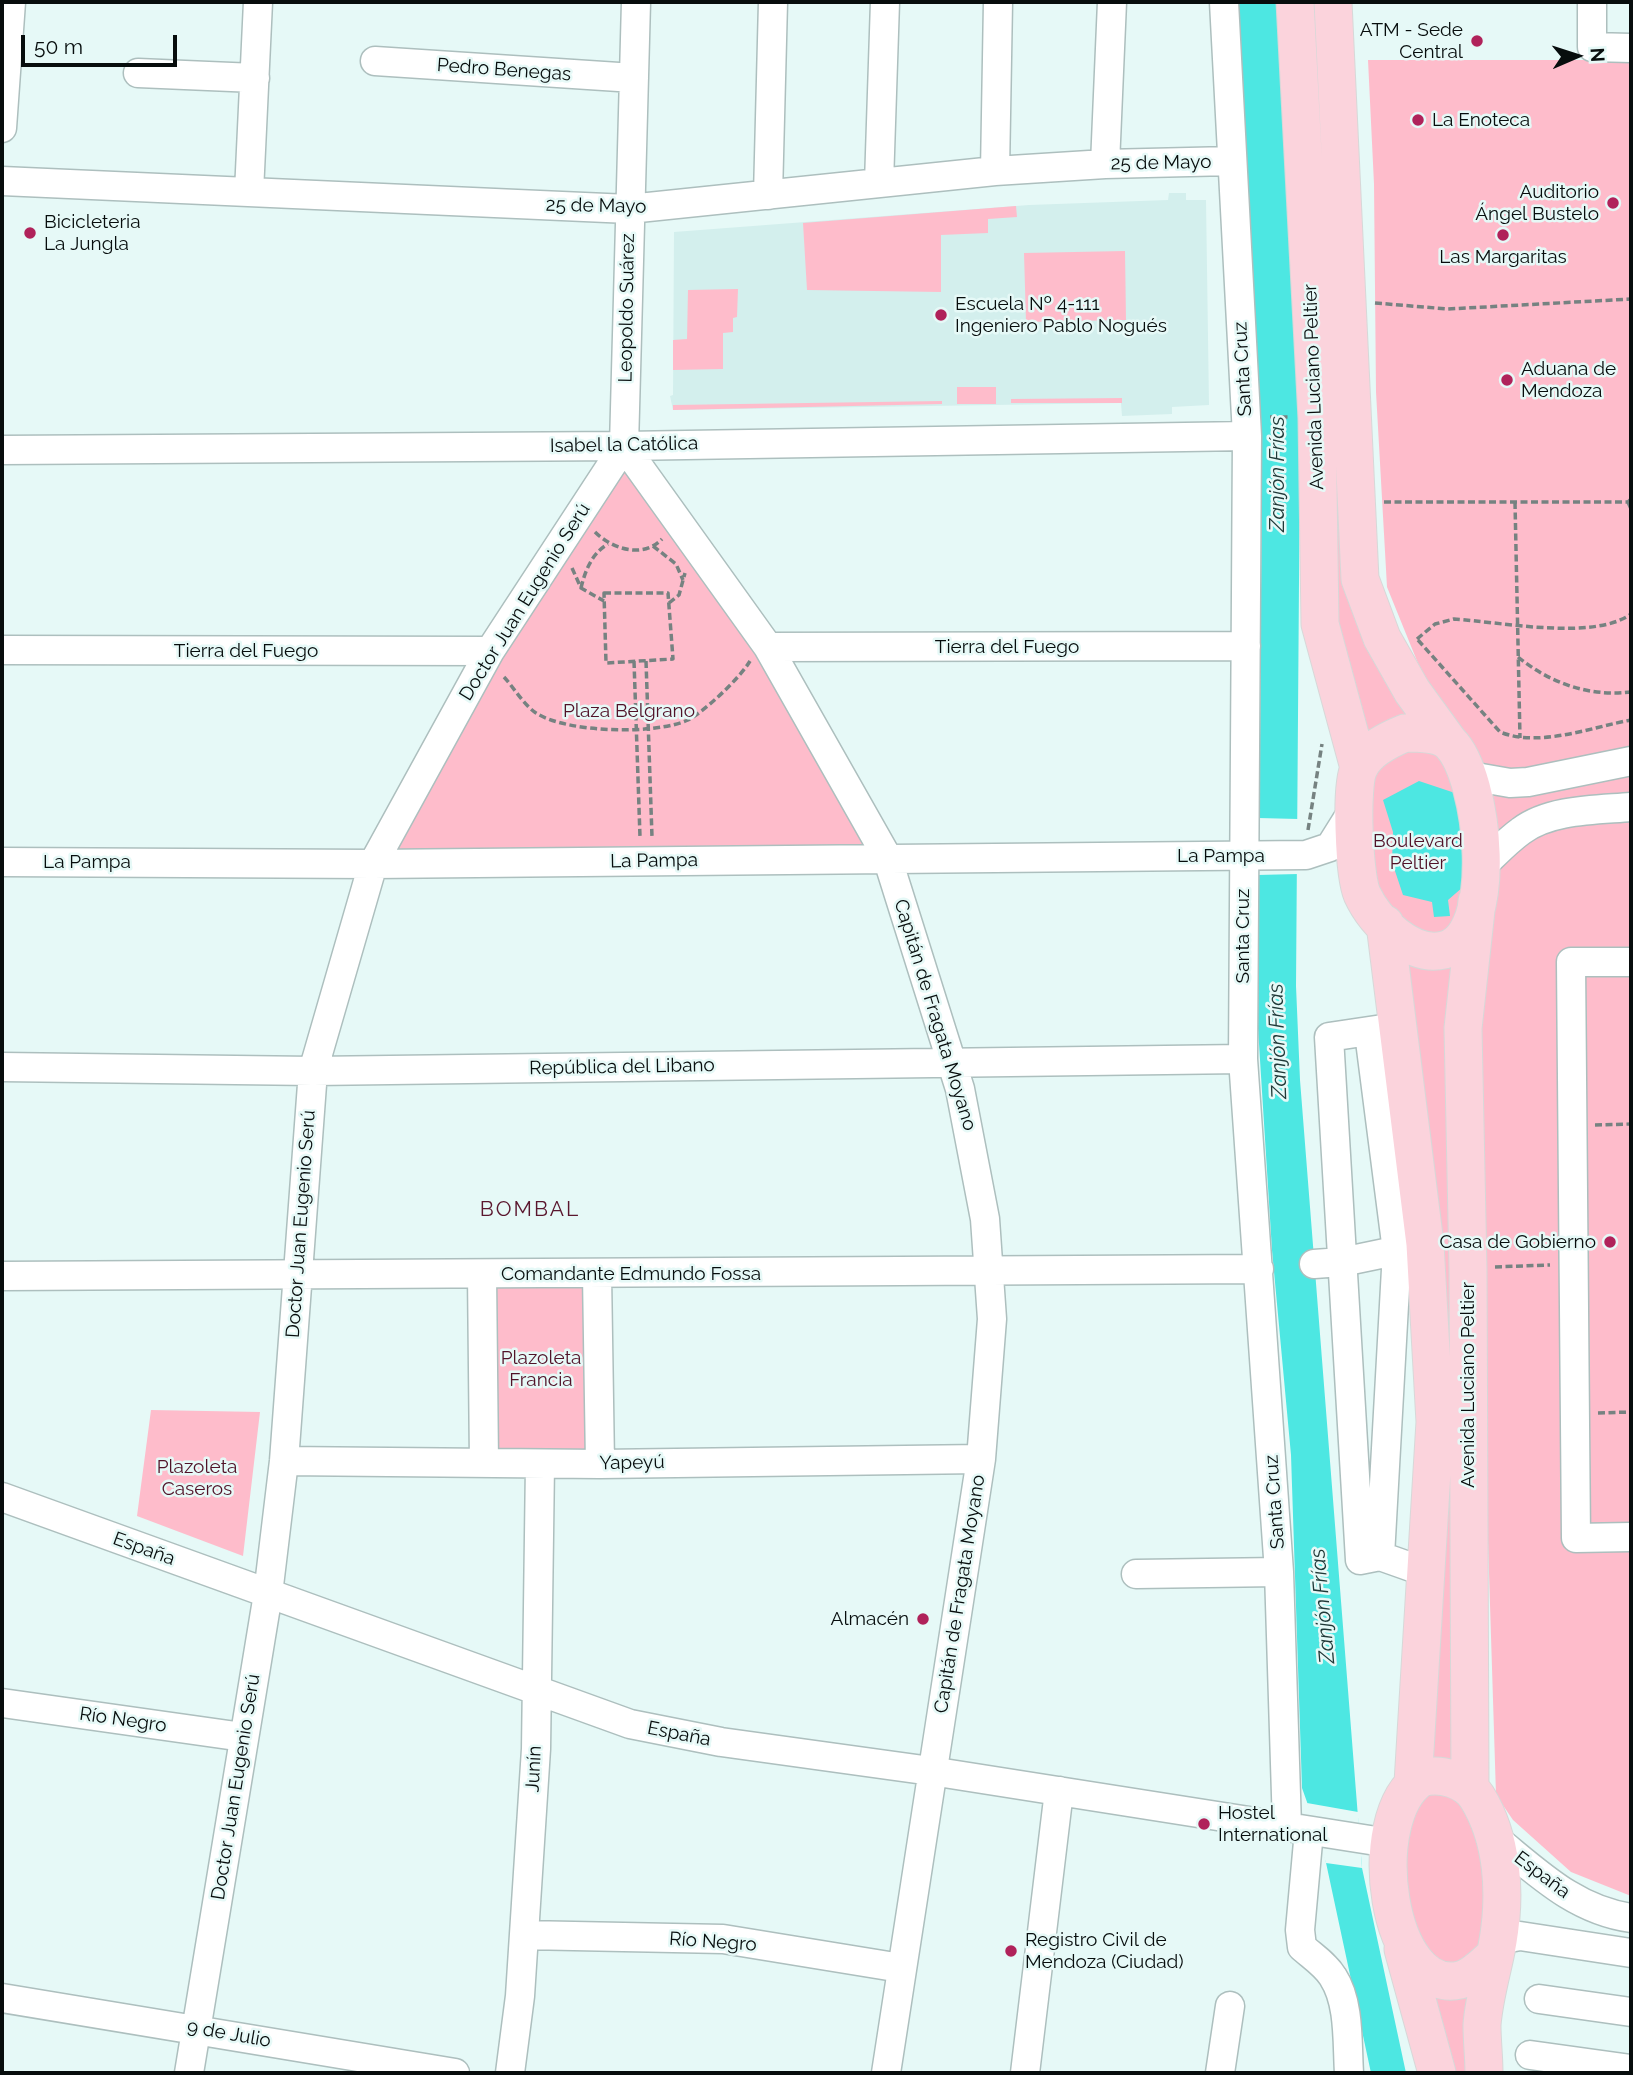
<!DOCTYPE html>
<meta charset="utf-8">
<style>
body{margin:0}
#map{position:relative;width:1633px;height:2075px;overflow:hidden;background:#e6f9f7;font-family:Raleway,sans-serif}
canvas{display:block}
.frame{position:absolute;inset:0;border:4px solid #070d0d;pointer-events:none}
.north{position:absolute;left:1542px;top:21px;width:70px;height:70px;-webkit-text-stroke:5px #e6f9f7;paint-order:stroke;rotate:87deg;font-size:19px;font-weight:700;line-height:28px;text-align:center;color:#070d0d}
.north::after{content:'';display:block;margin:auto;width:24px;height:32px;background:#070d0d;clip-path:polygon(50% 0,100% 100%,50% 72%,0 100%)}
.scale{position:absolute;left:21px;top:35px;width:156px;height:32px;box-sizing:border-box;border:4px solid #070d0d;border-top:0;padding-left:9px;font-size:21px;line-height:24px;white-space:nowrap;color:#070d0d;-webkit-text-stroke:5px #e6f9f7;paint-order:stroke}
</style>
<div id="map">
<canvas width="1633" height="2075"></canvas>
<div class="frame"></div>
<div class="north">N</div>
<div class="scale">50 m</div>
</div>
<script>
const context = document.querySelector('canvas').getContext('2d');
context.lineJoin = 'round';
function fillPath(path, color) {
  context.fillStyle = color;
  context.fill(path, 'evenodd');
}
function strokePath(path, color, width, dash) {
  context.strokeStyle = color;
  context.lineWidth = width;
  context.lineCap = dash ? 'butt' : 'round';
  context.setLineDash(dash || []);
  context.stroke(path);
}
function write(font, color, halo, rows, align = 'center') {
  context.font = font + ' Raleway,sans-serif';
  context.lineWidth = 5;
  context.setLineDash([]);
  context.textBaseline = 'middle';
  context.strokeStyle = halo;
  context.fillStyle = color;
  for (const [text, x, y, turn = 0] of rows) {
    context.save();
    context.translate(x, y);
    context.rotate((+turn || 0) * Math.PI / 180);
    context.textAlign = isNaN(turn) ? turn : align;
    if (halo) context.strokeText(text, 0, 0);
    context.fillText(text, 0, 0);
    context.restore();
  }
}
fillPath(new Path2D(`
 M1169 193H1186V200H1206L1209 405 1172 407V414L1122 416 1121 403 673 410 670 396 673 395 674 232 1029 205 1168 200Z`), '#d3efed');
fillPath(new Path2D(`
 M1301 2H1329L1355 581 1450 753 1471 898 1490 1844 1476 2073H1439L1392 1883 1438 1480 1365 893 1333 600Z
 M1368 60H1631V1896L1571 1872 1513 1820 1496 1795 1472 1033 1492 867 1428 688 1387 587 1376 392 1374 184Z
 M1016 206 1017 217 988 219V233L941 235V292L807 290 803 223Z
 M1125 251 1126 320 1026 322 1024 253Z
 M738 289 737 317 733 318V332L723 333V369L673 370V340L687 339 688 290Z
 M957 387H996V404H957Z
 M1122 398V403H1011V399Z
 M942 401V404L673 410V405Z
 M625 455 763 650 878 853 381 860 490 659Z
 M482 1274H597L600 1464 484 1463Z
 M151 1410 260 1412 243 1556 137 1516Z`), '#febccb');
fillPath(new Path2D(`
 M1237 2H1278L1300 445 1296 986 1300 1080 1362 1868 1406 2073H1371L1322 1844 1302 1788 1291 1455 1272 1250 1258 1028 1262 449Z
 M1419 781 1467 797 1471 880 1448 900 1450 916 1434 917 1432 902 1403 895 1392 862 1393 832 1383 800Z`), '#4de7e2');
fillPath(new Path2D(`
 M1258 818 1298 819V874L1257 875Z
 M1307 1803 1358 1812 1362 1868 1326 1863Z`), '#e6f9f7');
const minor = new Path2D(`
 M1224 2 1247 436 1243 1059 1279 1572 1287 1827
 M1592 2V47L1631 48
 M375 61 634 78
 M138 73 255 78
 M2 128 11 2
 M1105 164 1112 2
 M995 171 998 2
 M2 181 629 209 995 171 1105 164 1231 161
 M879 183 885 2
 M249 192 258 2
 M768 195 773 2
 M624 446 768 647 887 857 960 1089 985 1219 992 1319 981 1459 886 2073
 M624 446 636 2
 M2 450 624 446 1247 436
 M768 647 1246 646
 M2 650 490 651
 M1470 776 1510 783 1528 782 1631 761
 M2 862 373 864 1306 855 1330 847 1355 807
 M1481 867C1494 855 1507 841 1521 831 1550 809 1597 810 1631 807
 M1631 962H1571L1576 1538 1631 1537
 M1369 1033 1397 1251 1380 1556 1360 1560 1329 1037 1396 1027
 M2 1067 313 1071 1243 1059
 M1314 1264 1342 1262 1414 1247
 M482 1274 484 1463
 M597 1274 600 1464
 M2 1276 1259 1269
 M284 1461 600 1464 981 1459
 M2 1497 630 1724 721 1742 931 1771 1389 1843
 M1380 1556 1428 1573
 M1136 1574 1279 1572
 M2 1703 243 1737
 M1309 1831 1300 1930 1302 1947C1312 1956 1326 1965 1333 1977 1350 2003 1347 2043 1349 2073
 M1496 1839C1538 1873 1575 1910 1631 1918
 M524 1935 723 1939 901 1968
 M1498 1940 1520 1936 1631 1953
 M2 1998 455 2073
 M1539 1999 1631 2012
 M1530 2055 1631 2069
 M189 2073 268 1594 284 1461 313 1071 373 864 490 651 624 446
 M510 2073 520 1996 536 1749 540 1464
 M1025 2073 1059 1791
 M1220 2073 1230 2006`);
const major = new Path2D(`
 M1295 2 1317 418 1320 624 1359 768
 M1333 2 1360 579 1382 638 1412 691 1449 742
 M1405 733C1418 733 1440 733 1450 743 1484 777 1501 937 1444 950 1411 958 1375 922 1362 894 1354 875 1350 786 1359 768 1367 750 1388 740 1405 733Z
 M1385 924 1425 1244 1435 1422 1413 1783
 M1470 1786 1468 1268 1463 1028 1477 901
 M1403 1949 1437 2073
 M1484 2073C1484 2057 1482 2041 1482 2025 1484 1997 1493 1969 1498 1941 1506 1893 1503 1839 1477 1797 1466 1780 1441 1772 1421 1778 1362 1817 1387 1997 1460 1980 1473 1977 1485 1964 1495 1955`);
strokePath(minor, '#adbfbe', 31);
strokePath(major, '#d7d8d8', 39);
strokePath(new Path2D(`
 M1375 303 1448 309 1631 299
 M1270 417H1291
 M1384 502H1628L1631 499
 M1515 502 1520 738
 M1628 502 1631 509
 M595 532C612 549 643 559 662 539
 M653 546 676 564 683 580
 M572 568 581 588 604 601
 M581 588C585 571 592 553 608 544
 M604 593H668L673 659 606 663Z
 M669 603 679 595 685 573
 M1417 639 1435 624 1454 619C1501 622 1594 641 1631 614
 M1418 640 1500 732C1539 748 1592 727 1631 720
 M1518 657C1550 683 1589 697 1631 692
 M634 661 640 837
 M646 661 652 837
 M504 677C514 688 524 705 536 713 567 733 655 735 688 720 705 711 740 678 750 661
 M1308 830 1322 744
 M1595 1125 1631 1124
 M1495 1267 1550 1265
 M1598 1413 1631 1412`), '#768281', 3.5, [7, 3.5]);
strokePath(minor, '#fff', 28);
strokePath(major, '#fbd3dc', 37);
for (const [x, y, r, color] of [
 [1477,41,7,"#b0225a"],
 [1418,120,7,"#b0225a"],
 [1613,203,7,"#b0225a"],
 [30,233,7,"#b0225a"],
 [1503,235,7,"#b0225a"],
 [941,315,7,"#b0225a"],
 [1507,380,7,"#b0225a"],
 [1610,1242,7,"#b0225a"],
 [923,1619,7,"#b0225a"],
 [1204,1824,7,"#b0225a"],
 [1011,1951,7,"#b0225a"]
]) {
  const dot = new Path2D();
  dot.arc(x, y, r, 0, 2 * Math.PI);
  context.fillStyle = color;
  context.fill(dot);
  strokePath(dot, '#e6f9f7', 2.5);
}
write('19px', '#070d0d', '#e6f9f7', [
 ["ATM - Sede",1463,30,"right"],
 ["Central",1463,52,"right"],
 ["La Enoteca",1432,120],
 ["Auditorio",1599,192,"right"],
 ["Ángel Bustelo",1599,214,"right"],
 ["Bicicleteria",44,222],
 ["La Jungla",44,244],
 ["Las Margaritas",1503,257,"center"],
 ["Escuela Nº 4-111",955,304],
 ["Ingeniero Pablo Nogués",955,326],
 ["Aduana de",1521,369],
 ["Mendoza",1521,391],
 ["Casa de Gobierno",1596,1242,"right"],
 ["Almacén",909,1619,"right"],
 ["Hostel",1218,1813],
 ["International",1218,1835],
 ["Registro Civil de",1025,1940],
 ["Mendoza (Ciudad)",1025,1962]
], 'left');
write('19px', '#070d0d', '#e6f9f7', [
 ["Pedro Benegas",504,70,4],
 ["25 de Mayo",1161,163,-1],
 ["25 de Mayo",596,206,1],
 ["Leopoldo Suárez",627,308,-89],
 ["Santa Cruz",1243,369,-93],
 ["Avenida Luciano Peltier",1314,387,-92],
 ["Isabel la Católica",624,445,-1],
 ["Doctor Juan Eugenio Serú",525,602,-58],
 ["Tierra del Fuego",1007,647],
 ["Tierra del Fuego",246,651],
 ["La Pampa",1221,856],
 ["La Pampa",654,861,-1],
 ["La Pampa",87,862],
 ["Santa Cruz",1243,936,-90],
 ["Capitán de Fragata Moyano",935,1015,73],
 ["República del Libano",622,1067,-1],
 ["Doctor Juan Eugenio Serú",301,1224,-86],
 ["Comandante Edmundo Fossa",631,1274],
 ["Avenida Luciano Peltier",1468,1385,-90],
 ["Yapeyú",632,1463,-1],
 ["Santa Cruz",1275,1502,-94],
 ["España",144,1549,20],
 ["Capitán de Fragata Moyano",960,1594,-81],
 ["Río Negro",123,1720,8],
 ["España",679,1734,11],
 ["Junín",534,1769,-87],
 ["Doctor Juan Eugenio Serú",236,1787,-81],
 ["España",1542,1875,37],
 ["Río Negro",713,1942,4],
 ["9 de Julio",229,2034,10]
]);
write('19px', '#511228', '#e6f9f7', [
 ["Plaza Belgrano",629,711],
 ["Boulevard",1418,841],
 ["Peltier",1418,863],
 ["Plazoleta",541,1358],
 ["Francia",541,1380],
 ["Plazoleta",197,1467],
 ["Caseros",197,1489]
]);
write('italic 21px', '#203938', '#e6f9f7', [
 ["Zanjón Frías",1278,474,-90],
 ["Zanjón Frías",1278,1041,-92],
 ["Zanjón Frías",1323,1606,-95]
]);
context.letterSpacing = '2px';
write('21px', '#5a172e', '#e6f9f7', [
 ["BOMBAL",530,1210]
]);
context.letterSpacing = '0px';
</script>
